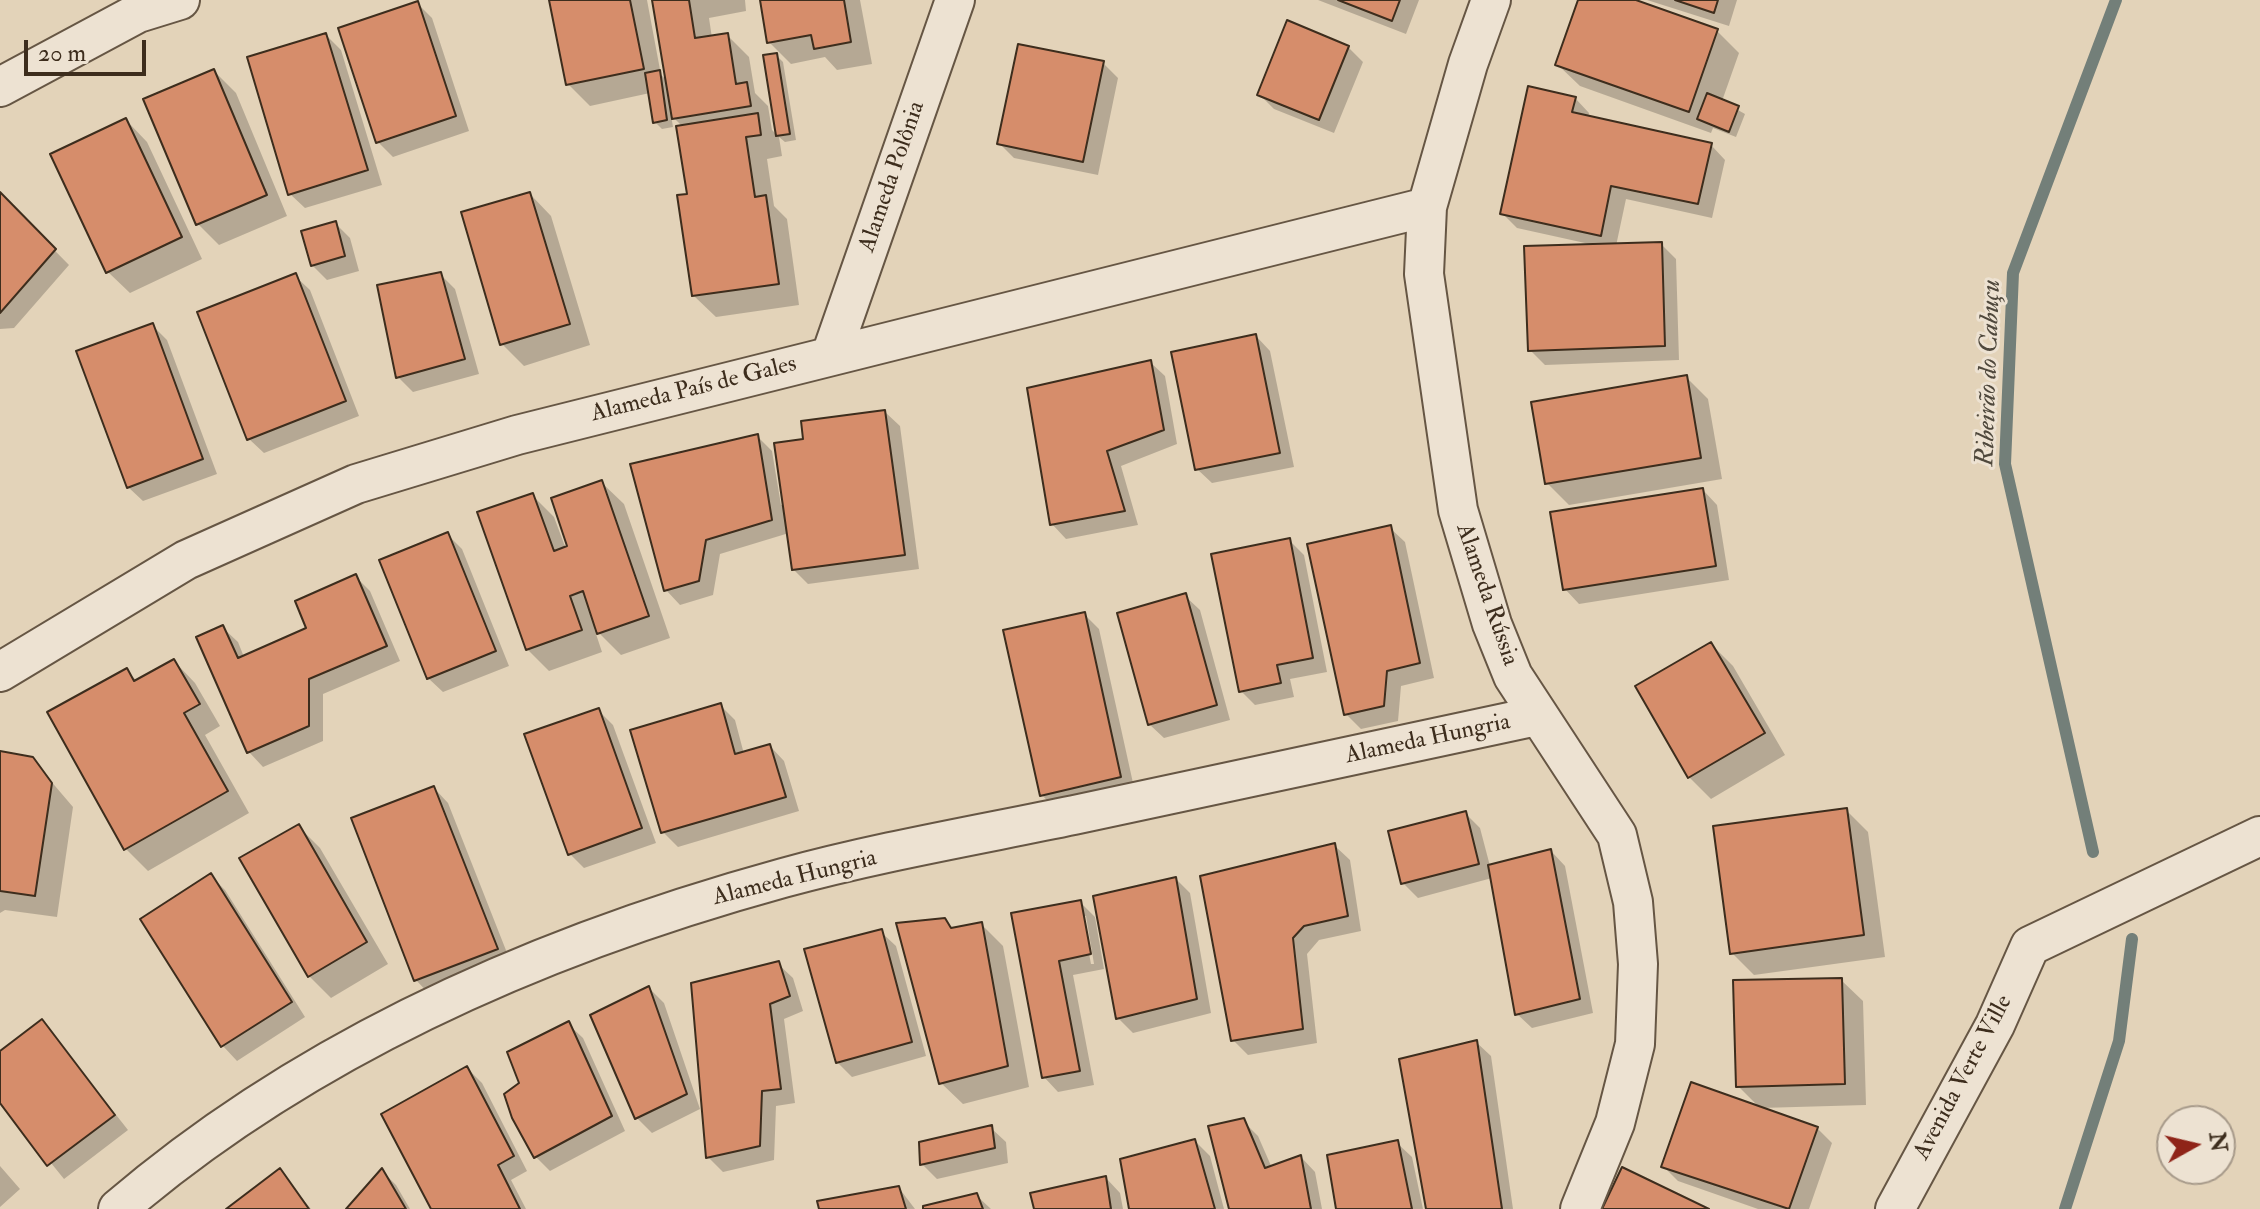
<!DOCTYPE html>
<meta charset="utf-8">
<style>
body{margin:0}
#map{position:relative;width:2260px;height:1209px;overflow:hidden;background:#e3d3b9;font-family:"IM FELL Double Pica",serif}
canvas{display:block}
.north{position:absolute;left:2156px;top:1105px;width:80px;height:80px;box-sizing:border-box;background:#ede2d2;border:2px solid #a79a8a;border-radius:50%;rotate:82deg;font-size:22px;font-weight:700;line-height:32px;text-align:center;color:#3d2d1d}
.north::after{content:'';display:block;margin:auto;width:28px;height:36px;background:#8f2418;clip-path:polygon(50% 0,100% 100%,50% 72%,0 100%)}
.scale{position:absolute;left:24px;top:40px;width:122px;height:36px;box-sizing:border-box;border:4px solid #3d2d1d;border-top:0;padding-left:10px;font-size:24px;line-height:28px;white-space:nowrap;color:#3d2d1d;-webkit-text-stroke:6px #ede2d2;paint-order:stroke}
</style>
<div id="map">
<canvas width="2260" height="1209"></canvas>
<div class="north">N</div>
<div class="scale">20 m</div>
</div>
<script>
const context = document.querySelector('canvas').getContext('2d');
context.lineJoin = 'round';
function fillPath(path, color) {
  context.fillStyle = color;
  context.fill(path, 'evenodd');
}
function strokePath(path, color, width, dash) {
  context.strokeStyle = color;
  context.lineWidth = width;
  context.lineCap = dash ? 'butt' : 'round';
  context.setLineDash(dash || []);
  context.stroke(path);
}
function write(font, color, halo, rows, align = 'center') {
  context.font = font + ' "IM FELL Double Pica",serif';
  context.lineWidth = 6;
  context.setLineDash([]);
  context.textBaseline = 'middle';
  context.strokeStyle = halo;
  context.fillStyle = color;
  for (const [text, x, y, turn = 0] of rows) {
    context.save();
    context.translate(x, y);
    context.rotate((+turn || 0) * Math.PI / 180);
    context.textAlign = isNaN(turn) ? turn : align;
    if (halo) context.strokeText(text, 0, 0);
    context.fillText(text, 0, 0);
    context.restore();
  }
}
fillPath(new Path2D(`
 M551 0H647L661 75 668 81 655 0H745L746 11 709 18 712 38 727 35 749 57 755 93 768 106 772 130 778 136 765 56 776 55 783 62 796 140 785 142 779 137 782 156 767 159 774 206 787 219 799 305 716 317 694 296 683 127 671 115 673 127 662 129 655 122 650 93 590 106 568 84Z
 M762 0H860L872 64 837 70 825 57 791 64 769 42Z
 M1318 0H1419L1406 34Z
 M1580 0H1630L1717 31 1739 53 1722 101 1745 114 1736 137 1713 128 1711 133 1580 86 1558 65Z
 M1647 0H1737L1729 26Z
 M417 3 432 18 469 131 393 157 378 142Z
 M326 35 341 50 382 185 305 208 290 194Z
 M1348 47 1363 62 1334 133 1274 109 1259 94Z
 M1103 63 1118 78 1098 175 1014 158 1000 144Z
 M214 71 236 93 287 216 219 245 198 224Z
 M1575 98 1589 113 1588 118 1711 145 1725 160 1712 218 1626 199 1616 246 1661 244 1676 259 1679 360 1545 365 1530 350 1594 245 1517 228 1502 213Z
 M126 120 147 142 202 259 130 293 108 272Z
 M530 194 551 216 590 345 524 366 502 344Z
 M0 195 69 265 14 328 0 329Z
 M335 223 350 238 359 271 327 280 312 265Z
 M440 274 455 289 479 374 413 392 398 377Z
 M295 276 310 290 359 416 264 453 249 439Z
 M152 325 167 340 217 474 143 501 128 487Z
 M1256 336 1270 351 1294 467 1212 483 1197 469Z
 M1150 362 1165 376 1177 444 1121 466 1138 525 1066 539 1052 524Z
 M1686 377 1708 399 1722 479 1569 505 1547 483Z
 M885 412 900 426 919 569 808 584 793 569 789 533 720 554 713 595 680 605 666 590 758 437 772 451 781 505 785 504Z
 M602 483 624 504 670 638 621 655 594 628 602 652 549 671 527 649 532 495 554 517 566 549Z
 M1703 490 1717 505 1729 580 1579 604 1565 589Z
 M1390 528 1405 542 1434 678 1401 686 1398 721 1361 729 1346 714Z
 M448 535 462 549 509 666 443 692 428 678Z
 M1289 540 1304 555 1327 672 1290 679 1294 697 1255 705 1241 691Z
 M355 576 370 591 400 661 323 694V741L263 767 249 752 223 628 238 642 244 657 309 629Z
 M1185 596 1200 610 1230 720 1164 738 1149 724Z
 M1084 614 1099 629 1135 792 1056 810 1042 795Z
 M1711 644 1733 666 1785 755 1711 799 1689 777Z
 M174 661 195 683 220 726 205 735 249 813 148 871 126 849V670L138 682Z
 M720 705 735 720 744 754 770 746 784 761 799 811 678 847 663 832Z
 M598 710 613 725 656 843 584 868 570 854Z
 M0 753 32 759 73 807 57 917 5 910 0 913Z
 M434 788 448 803 511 963 430 995 416 980Z
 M1846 810 1868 832 1885 957 1754 975 1732 953Z
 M1465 813 1480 828 1490 866 1551 851 1565 866 1593 1013 1532 1028 1517 1014 1492 878 1418 898 1403 883Z
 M298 826 320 848 388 964 331 998 309 976Z
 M1335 846 1350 860 1361 931 1319 940 1307 954 1317 1043 1248 1055 1233 1040Z
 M211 876 225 890 305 1017 237 1061 223 1046 143 919Z
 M1176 879 1190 893 1211 1013 1133 1033 1118 1018Z
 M1080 902 1095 917 1104 969 1073 975 1094 1085 1058 1092 1044 1077 1013 915ZM1082 916H1086L1094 964H1091Z
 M944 920 953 929 981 924 1003 946 1029 1087 963 1104 941 1083Z
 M881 932 896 946 926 1056 852 1077 837 1062Z
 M778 964 793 978 803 1011 784 1019 795 1103 776 1106 774 1160 723 1172 708 1157Z
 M1841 980 1863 1001 1866 1105 1761 1108 1817 1128 1832 1143 1809 1209H1758L1678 1181 1663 1166 1760 1108 1738 1086Z
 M649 988 664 1003 700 1109 652 1133 637 1118 592 1016Z
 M42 1021 128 1130 64 1179 0 1100V1054Z
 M568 1024 583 1038 625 1131 550 1171 535 1156 522 1083Z
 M1476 1042 1491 1056 1513 1209H1428Z
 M467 1068 482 1083 527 1171 511 1180 526 1209H433Z
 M1243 1121 1258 1136 1272 1168 1301 1157 1315 1172 1322 1209H1231Z
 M991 1128 1006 1142 1008 1163 937 1179 922 1164Z
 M1195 1141 1210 1156 1224 1209H1131Z
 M1397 1143 1412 1157 1423 1209H1338Z
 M0 1166 20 1189 0 1207Z
 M280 1171 311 1209H230Z
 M382 1171 396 1185 410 1209H348Z
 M1106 1178 1120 1193 1123 1209H1036Z
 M899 1188 915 1209H821Z
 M976 1195 991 1209H925Z`), '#0003');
strokePath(new Path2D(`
 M2093 852 2005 464 2013 273 2116 0
 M2065 1209 2119 1041 2132 939`), '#737f79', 12);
const building = new Path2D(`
 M549 0H630L644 69 566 85Z
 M652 0H689L695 38 728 33 736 84 747 82 751 106 672 119Z
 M760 0H844L851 42 814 49 811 35 767 43Z
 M1338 0H1400L1392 21Z
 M1578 0H1636L1718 29 1689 112 1555 65Z
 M1675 0H1718L1714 13Z
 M418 1 456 116 376 143 338 28Z
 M1287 20 1349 46 1319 120 1257 95Z
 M326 33 368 170 288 195 247 57Z
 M1018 44 1104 61 1083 162 997 144Z
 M777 53 790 134 776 136 763 55Z
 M214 69 267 195 196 225 143 99Z
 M660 70 667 120 653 123 645 73Z
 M1528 86 1576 97 1572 112 1712 143 1698 204 1611 186 1601 236 1500 214Z
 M1707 93 1739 106 1729 132 1697 119Z
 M758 113 761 135 746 137 755 197 766 195 779 284 692 296 677 195 687 194 676 126Z
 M126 118 182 237 106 273 50 154Z
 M0 192 56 249 0 313Z
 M530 192 570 324 500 345 461 212Z
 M336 221 345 256 311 266 301 231Z
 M1662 242 1665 346 1528 351 1524 246Z
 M441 272 465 359 396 378 377 285Z
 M296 273 346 401 247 440 197 312Z
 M153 323 203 459 127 488 76 351Z
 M1256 334 1280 453 1195 470 1171 352Z
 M1151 360 1164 430 1107 451 1125 511 1050 525 1027 388Z
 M1687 375 1701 458 1545 484 1531 402Z
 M885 410 905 555 792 570 774 443 803 439 801 421Z
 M758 434 772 520 706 540 699 581 664 591 630 464Z
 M602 480 649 616 597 634 583 591 570 596 582 630 526 650 477 512 533 493 554 551 567 546 551 498Z
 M1703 488 1716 566 1563 590 1550 512Z
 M1391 525 1420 663 1387 671 1384 706 1344 715 1307 544Z
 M448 532 496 651 427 679 379 560Z
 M1290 538 1313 658 1277 665 1281 683 1239 692 1211 554Z
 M356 574 387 646 309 679V726L247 753 196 637 223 625 238 658 306 628 295 601Z
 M1186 593 1217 705 1148 725 1117 613Z
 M1085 612 1121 777 1040 796 1003 630Z
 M1711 642 1765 733 1688 778 1635 686Z
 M174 659 200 704 184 713 228 791 124 850 47 712 127 668 134 681Z
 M721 703 735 754 770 744 786 797 661 833 630 730Z
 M599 708 642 828 568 855 524 734Z
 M0 751 33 757 52 783 35 896 0 891Z
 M434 786 498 949 414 981 351 818Z
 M1847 808 1864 935 1730 954 1713 826Z
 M1466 811 1479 864 1401 884 1388 831Z
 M299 824 367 942 308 977 239 858Z
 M1335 843 1348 916 1304 926 1293 938 1303 1029 1231 1041 1200 876Z
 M1551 849 1580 999 1515 1015 1488 865Z
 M211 873 292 1002 221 1047 140 919Z
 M1176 877 1197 999 1116 1019 1093 896Z
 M1081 900 1091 954 1059 961 1080 1071 1042 1078 1011 913Z
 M945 918 951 928 982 922 1008 1066 939 1084 896 923Z
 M882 929 912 1042 836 1063 804 949Z
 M779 961 790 996 770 1004 781 1089 762 1091 760 1146 706 1158 691 983Z
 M1842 978 1845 1084 1736 1087 1733 980Z
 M649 986 687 1094 635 1119 590 1015Z
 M42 1019 115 1115 47 1166 0 1103V1051Z
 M569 1021 612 1116 534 1158 512 1118 504 1094 519 1083 507 1052Z
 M1477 1040 1502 1209H1426L1399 1059Z
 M467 1066 514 1156 498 1165 520 1209H431L381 1114Z
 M1691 1082 1818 1127 1789 1209 1661 1167Z
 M1244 1118 1265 1168 1301 1155 1311 1209H1229L1208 1126Z
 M992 1125 995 1148 920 1165 919 1142Z
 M1195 1139 1215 1209H1129L1120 1159Z
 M1398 1140 1412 1209H1336L1327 1155Z
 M1622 1167 1709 1209H1602Z
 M280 1168 309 1209H226Z
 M382 1168 406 1209H346Z
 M1106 1176 1111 1209H1034L1030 1193Z
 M899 1186 906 1209H819L817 1201Z
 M977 1193 983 1209H923V1206Z`);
fillPath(building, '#d68d6b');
strokePath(building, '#3d2d1d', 2);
const street = new Path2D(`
 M1491 0 1468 64 1427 207 1424 274 1458 510 1492 624 1513 676 1617 835 1633 902 1638 964 1635 1044 1615 1123 1580 1209
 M0 87 138 13 180 0
 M831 355 955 0
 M0 672 186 560 356 484 517 435 1427 207
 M118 1209C308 1046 543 944 783 878 878 852 977 835 1074 815 1228 782 1383 749 1537 716
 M1895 1209 1995 1025 2030 946 2260 836`);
strokePath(street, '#665644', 42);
strokePath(street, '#ede2d2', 38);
write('24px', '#3d2d1d', '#ede2d2', [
 ["Alameda Polônia",893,177,-71],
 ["Alameda País de Gales",694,390,-14],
 ["Alameda Rússia",1486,595,71],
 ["Alameda Hungria",1428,740,-12],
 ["Alameda Hungria",795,879,-14],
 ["Avenida Verte Ville",1964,1078,-62]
]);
write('italic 26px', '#4f483c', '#ede2d2', [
 ["Ribeirão do Cabuçu",1990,373,-88]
]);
</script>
